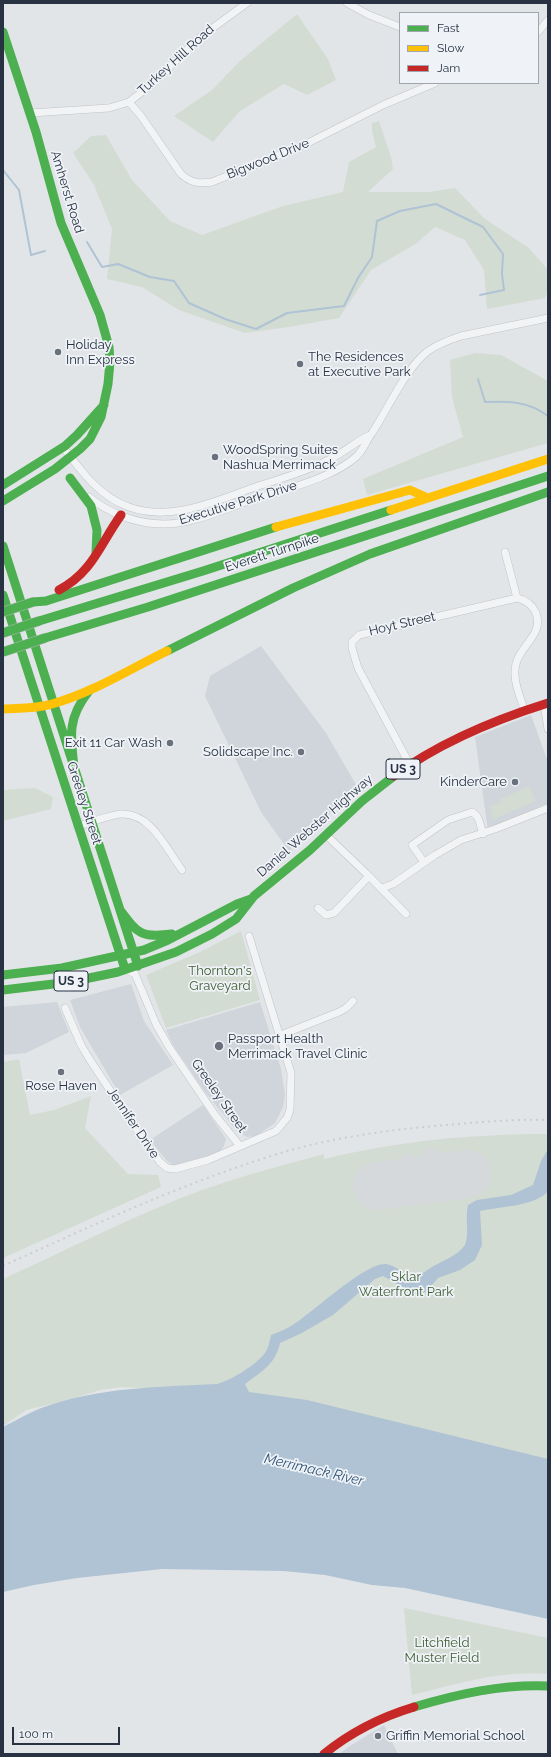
<!DOCTYPE html>
<style>
body{margin:0}
#map{position:relative;width:551px;height:1757px;overflow:hidden;background:#e2e5e8;font-family:Raleway,sans-serif}
canvas{display:block}
.frame{position:absolute;inset:0;border:4px solid #283242;pointer-events:none}
.legend{position:absolute;left:399px;top:12px;width:140px;height:72px;box-sizing:border-box;background:#eff3f7;border:1px solid #9fa6af;margin:0;padding:5px 7px;list-style:none;font-size:12px;color:#283242}
.legend li{display:flex;align-items:center;gap:8px;height:20px}
.legend b{width:20px;border:1px solid #9fa6af}
.scale{position:absolute;left:12px;top:1727px;width:108px;height:18px;box-sizing:border-box;border:2px solid #283242;border-top:0;padding-left:5px;font-size:12px;line-height:14px;white-space:nowrap;color:#283242;-webkit-text-stroke:3px #eff3f7;paint-order:stroke}
</style>
<div id="map">
<canvas width="551" height="1757"></canvas>
<div class="frame"></div>
<ul class="legend">
<li><b style="height:5px;background:#4caf50"></b>Fast</li>
<li><b style="height:5px;background:#ffc107"></b>Slow</li>
<li><b style="height:5px;background:#c62828"></b>Jam</li>
</ul>
<div class="scale">100 m</div>
</div>
<script>
const context = document.querySelector('canvas').getContext('2d');
context.lineJoin = 'round';
function fillPath(path, color) {
  context.fillStyle = color;
  context.fill(path, 'evenodd');
}
function strokePath(path, color, width, dash) {
  context.strokeStyle = color;
  context.lineWidth = width;
  context.lineCap = dash ? 'butt' : 'round';
  context.setLineDash(dash || []);
  context.stroke(path);
}
function write(font, color, halo, rows, align = 'center') {
  context.font = font + ' Raleway,sans-serif';
  context.lineWidth = 3.5;
  context.setLineDash([]);
  context.textBaseline = 'middle';
  context.strokeStyle = halo;
  context.fillStyle = color;
  for (const [text, x, y, turn = 0] of rows) {
    context.save();
    context.translate(x, y);
    context.rotate((+turn || 0) * Math.PI / 180);
    context.textAlign = isNaN(turn) ? turn : align;
    if (halo) context.strokeText(text, 0, 0);
    context.fillText(text, 0, 0);
    context.restore();
  }
}
fillPath(new Path2D(`
 M261 646 326 733 358 788 289 851 261 812 205 696 210 676Z
 M531 715 548 762V803L488 831 475 737Z
 M131 984 144 1021 173 1065 120 1095 80 1027 70 1000Z
 M57 1002 69 1032 26 1053 3 1055V1007Z
 M260 1002 281 1069 285 1095 283 1107 275 1123 256 1136 247 1137 237 1131 205 1092 173 1045 166 1030Z
 M203 1105 226 1139 224 1146 219 1152 199 1160 180 1165H173L167 1161 150 1140Z
 M384 1725 398 1754H339L350 1746Z`), '#d0d4db');
fillPath(new Path2D(`
 M297 14 328 59 336 80 307 95 284 84 240 111 213 142 174 116 212 90 240 61Z
 M379 121 391 157 393 169 368 192H429L455 188 485 219 529 248 548 270V290L545 298 487 309 484 270 465 240 435 227 417 243 371 270 339 318 289 327 245 333 179 310 142 287 107 279 112 229 94 185 73 153 91 136 106 135 132 180 170 221 202 235 283 206 343 192 349 162 376 147 372 131V123Z
 M475 353 501 355 548 381V443L367 495 363 479 463 437 452 397 450 360Z
 M530 786 536 801 492 820 490 806 501 802 500 799Z
 M35 788 53 797 51 809 3 821V790Z
 M241 931 260 1000 166 1028 146 975 200 952Z
 M19 1059 30 1115 54 1110 91 1096 85 1128 128 1174 158 1175 161 1187 3 1258V1062Z
 M548 1134V1463L248 1392 121 1387 100 1390 72 1399 26 1410 3 1426V1279C69 1249 134 1215 202 1190 242 1176 283 1165 324 1154V1159C399 1141 471 1134 548 1134Z
 M404 1608 548 1638V1674C501 1670 457 1684 412 1695Z`), '#d3dcd3');
fillPath(new Path2D(`
 M548 1149V1191C537 1206 498 1207 480 1211L482 1245 475 1260 460 1270 438 1278 426 1292 415 1294 383 1276 375 1279 333 1315 300 1334 280 1343C275 1365 262 1371 245 1384L249 1392 307 1400 548 1459V1619L405 1588 372 1585 325 1575 283 1571 162 1569 77 1578 34 1585 3 1592V1427C17 1420 30 1412 44 1407 100 1387 159 1387 217 1384 230 1381 256 1365 265 1353 268 1349 270 1340 271 1335 279 1332 287 1329 294 1324 312 1313 367 1261 386 1264 398 1266 405 1276 416 1278 420 1275 424 1272 429 1269 439 1262 463 1254 466 1242 469 1229 465 1217 468 1205L477 1200 511 1195 533 1185 541 1161Z`), '#afc3d4');
strokePath(new Path2D(`
 M3 170 19 190 31 255 45 251
 M87 242 102 267 118 264 150 277 174 281 189 303 225 319 256 329 287 313 344 306 358 278 372 257 377 221 400 211 436 204 483 227 503 254 502 274 504 290 480 295
 M478 379 485 402C508 401 528 401 548 416`), '#afc3d4', 2);
strokePath(new Path2D(`
 M431 1157 434 1179
 M409 1163 411 1182`), '#d6d9dc', 19);
strokePath(new Path2D(`
 M377 1186 467 1174`), '#d6d9dc', 48);
const street = new Path2D(`
 M347 3 369 15 400 27
 M538 32 548 20
 M129 102 141 116 181 174C191 183 199 184 212 182L300 147 383 105 435 83
 M30 113 109 108 129 102 152 84 199 38 247 3
 M63 447C81 471 100 497 129 507 173 523 219 499 261 485 283 478 305 472 326 461 342 454 355 442 370 435
 M89 497C110 514 137 524 164 524 194 524 224 509 252 500 282 490 334 478 357 456 364 449 366 441 372 433 388 409 405 369 428 351 438 344 449 340 461 336L548 318
 M505 552 517 598
 M544 704 548 729
 M410 765 358 668 352 648V642L359 635 517 598C526 600 532 604 536 613 544 635 520 645 516 664 512 679 520 696 524 709
 M77 827C91 822 108 815 122 814 151 813 167 850 182 870
 M424 862 412 845 448 820 472 812C480 816 480 826 483 834
 M369 876 406 914
 M382 888 393 884 435 855 461 840 495 829 548 808
 M318 908 326 915 334 913 369 876 326 835
 M125 969 135 974 156 1024 169 1047 215 1115 240 1146
 M65 1008 81 1045 90 1060 131 1122 160 1162 167 1168 175 1169 208 1160 276 1131 287 1118 290 1110 291 1073 249 936
 M281 1035 339 1012 346 1008 353 1001`);
strokePath(street, '#c0c3c6', 8);
strokePath(street, '#f2f3f4', 7);
strokePath(new Path2D(`
 M3 32 36 132 61 223 100 315 109 347 110 362 108 384 101 417 90 439 80 449 55 469 3 501
 M70 478 91 506 97 530 96 553
 M3 485 65 446 77 435 104 405
 M3 546 138 966
 M3 595 125 969
 M33 602 46 601 276 527
 M39 621 203 571 391 510
 M45 638 148 607 548 476
 M167 651 293 588 370 554 548 492
 M74 766C70 735 68 717 89 691
 M120 910C138 934 141 938 172 934
 M3 975 62 968 144 950 168 940 237 904 251 899
 M3 990 70 982 118 972 176 952 212 934 236 919 254 896 310 850 362 801 394 776
 M414 1707C458 1694 502 1684 548 1686`), '#4caf50', 9);
strokePath(new Path2D(`
 M391 510 548 459
 M276 527 410 490 428 498
 M3 709C19 708 36 709 52 704 92 693 130 669 167 651`), '#ffc107', 9);
strokePath(new Path2D(`
 M59 590C93 572 100 544 121 515
 M394 776C440 742 494 720 548 703
 M324 1754C351 1732 381 1717 414 1707`), '#c62828', 9);
strokePath(new Path2D(`
 M3 1266C91 1226 179 1185 271 1156 327 1138 387 1130 446 1125 480 1122 514 1119 548 1120`), '#cbcdcf', 2, [2, 4]);
const fastBridge = new Path2D(`
 M3 612 33 602
 M3 633 39 621
 M3 652 45 638`);
strokePath(fastBridge, '#b4b8bc', 10, []);
strokePath(fastBridge, '#4caf50', 9);
for (const [x, y, r, color] of [
 [58,352,4,"#69717c"],
 [300,364,4,"#69717c"],
 [215,457,4,"#69717c"],
 [170,743,4,"#69717c"],
 [301,752,4,"#69717c"],
 [515,782,4,"#69717c"],
 [219,1046,5,"#69717c"],
 [61,1072,4,"#69717c"],
 [378,1736,4,"#69717c"]
]) {
  const dot = new Path2D();
  dot.arc(x, y, r, 0, 2 * Math.PI);
  context.fillStyle = color;
  context.fill(dot);
  strokePath(dot, '#eff3f7', 1.5);
}
for (const [x, y, w] of [
 [403,769,34],
 [71,981,34]
]) {
  const box = new Path2D();
  box.roundRect(x - w / 2, y - 10, w, 20, 3);
  context.fillStyle = '#eff3f7';
  context.fill(box);
  strokePath(box, '#283242', 1);
}
write('bold 12px', '#283242', null, [
 ["US 3",403,769],
 ["US 3",71,981]
]);
write('13px', '#283242', '#eff3f7', [
 ["Turkey Hill Road",176,60,-42],
 ["Bigwood Drive",268,159,-22],
 ["Amherst Road",67,192,73],
 ["Executive Park Drive",238,503,-17],
 ["Everett Turnpike",272,553,-18],
 ["Hoyt Street",402,624,-13],
 ["Greeley Street",84,803,72],
 ["Daniel Webster Highway",315,826,-41],
 ["Greeley Street",219,1096,55],
 ["Jennifer Drive",133,1123,56]
]);
write('13px', '#283242', '#eff3f7', [
 ["Holiday",66,345],
 ["Inn Express",66,360],
 ["The Residences",308,357],
 ["at Executive Park",308,372],
 ["WoodSpring Suites",223,450],
 ["Nashua Merrimack",223,465],
 ["Exit 11 Car Wash",162,743,"right"],
 ["Solidscape Inc.",293,752,"right"],
 ["KinderCare",507,782,"right"],
 ["Passport Health",228,1039],
 ["Merrimack Travel Clinic",228,1054],
 ["Rose Haven",61,1086,"center"],
 ["Griffin Memorial School",386,1736]
], 'left');
write('13px', '#3e5e34', '#eff3f7', [
 ["Thornton's",220,971],
 ["Graveyard",220,986],
 ["Sklar",406,1277],
 ["Waterfront Park",406,1292],
 ["Litchfield",442,1643],
 ["Muster Field",442,1658]
]);
write('italic 14px', '#305378', '#eff3f7', [
 ["Merrimack River",314,1470,13]
]);
</script>
